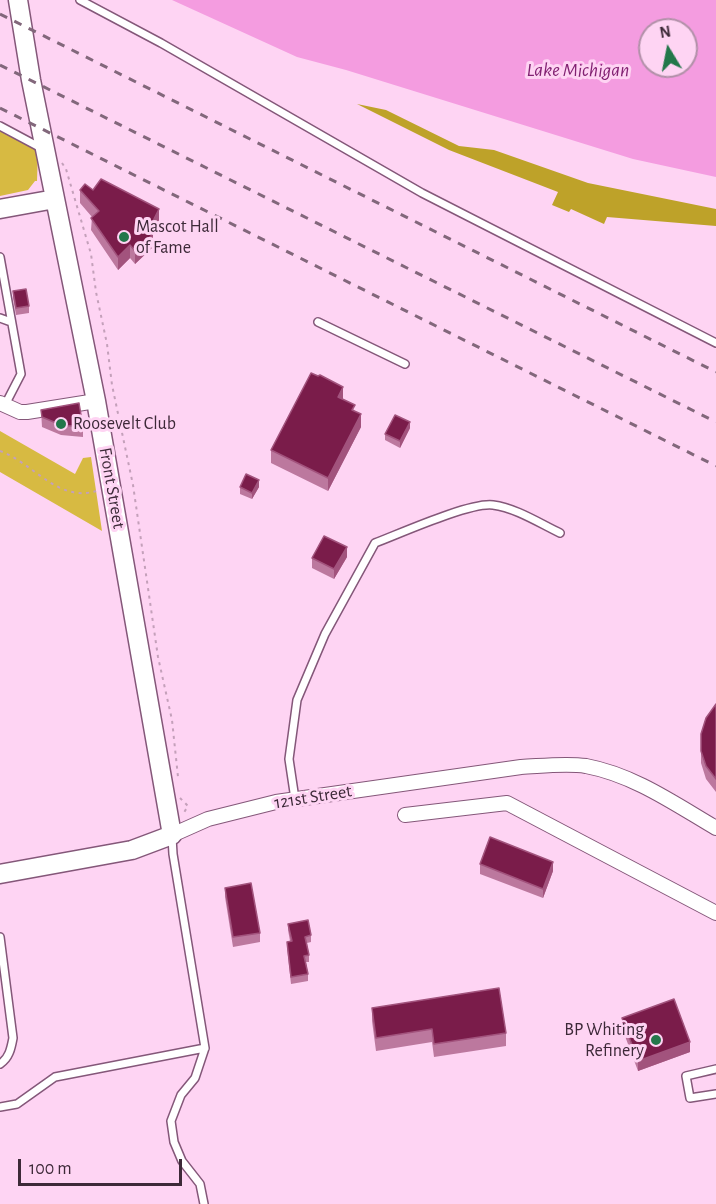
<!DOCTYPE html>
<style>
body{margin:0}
#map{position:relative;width:716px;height:1204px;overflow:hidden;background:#fed4f3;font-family:"Alegreya Sans",sans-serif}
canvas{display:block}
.north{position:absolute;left:638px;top:18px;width:60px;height:60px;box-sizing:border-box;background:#fed4f3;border:2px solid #b190a8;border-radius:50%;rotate:350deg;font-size:16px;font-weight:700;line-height:24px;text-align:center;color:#3d2938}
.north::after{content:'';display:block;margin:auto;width:21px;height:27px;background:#23774a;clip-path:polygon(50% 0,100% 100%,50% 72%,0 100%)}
.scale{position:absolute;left:18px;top:1159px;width:164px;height:27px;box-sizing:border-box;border:3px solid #3d2938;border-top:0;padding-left:8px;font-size:18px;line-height:21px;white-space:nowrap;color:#3d2938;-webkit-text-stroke:4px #fed4f3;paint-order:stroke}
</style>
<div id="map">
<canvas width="716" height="1204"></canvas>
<div class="north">N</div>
<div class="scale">100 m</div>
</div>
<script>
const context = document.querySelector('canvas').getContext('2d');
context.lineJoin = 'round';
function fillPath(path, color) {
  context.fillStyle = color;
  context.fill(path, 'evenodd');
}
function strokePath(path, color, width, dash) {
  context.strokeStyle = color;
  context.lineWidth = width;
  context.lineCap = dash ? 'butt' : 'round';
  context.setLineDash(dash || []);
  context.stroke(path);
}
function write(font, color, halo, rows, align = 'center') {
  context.font = font + ' "Alegreya Sans",sans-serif';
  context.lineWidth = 6;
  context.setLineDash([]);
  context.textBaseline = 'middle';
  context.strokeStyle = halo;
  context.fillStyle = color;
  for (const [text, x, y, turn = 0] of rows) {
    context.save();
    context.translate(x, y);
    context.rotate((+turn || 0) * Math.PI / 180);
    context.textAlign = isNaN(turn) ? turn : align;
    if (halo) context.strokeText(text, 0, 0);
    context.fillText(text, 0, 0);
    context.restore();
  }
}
fillPath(new Path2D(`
 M0 130 38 149 37 181H35L28 190 0 196Z
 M0 431 75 474 83 458 91 457 102 531 0 472Z`), '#d7ba42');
fillPath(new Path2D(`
 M357 104 386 110 459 146 494 150 588 183 716 209V226L607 217 604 224 571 209 569 212 552 205 558 192 449 150Z`), '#bea229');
fillPath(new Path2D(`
 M172 0H716V177L633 159 346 70 297 57ZM650 30H686V66H650Z`), '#f49ce0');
const lane = new Path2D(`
 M80 0 161 43 422 193 716 343
 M0 126 43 149
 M0 257 21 374 5 405
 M0 318 11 322
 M318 322 405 364
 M295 799 289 759 297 700 325 634 375 543C399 534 470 502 493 505 516 508 539 523 560 533
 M172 837 173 854 205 1048 195 1078 181 1095 171 1121 174 1142 182 1161 200 1184 204 1204
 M0 937 13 1038C11 1049 9 1058 0 1064
 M716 1069 686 1076 690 1098 716 1094
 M0 1107 17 1104 55 1077 205 1048`);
const street = new Path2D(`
 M0 403 20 412H27L96 401
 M405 815 507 803 716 913
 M172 835 208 819 276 802 521 767C542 766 566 763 586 766 634 775 675 804 716 828`);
const secondary = new Path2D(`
 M0 209 55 199
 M0 874 132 850 172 835 96 401 31 80 18 0`);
strokePath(lane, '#845779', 10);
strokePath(street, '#845779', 16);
strokePath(secondary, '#845779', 21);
strokePath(new Path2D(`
 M62 163 66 169 91 254 96 292 107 344 112 385 133 485 158 657 172 720 178 777
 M0 451C32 462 58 503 96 491
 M180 798 188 806 183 814`), '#c4a0ba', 2, [3, 4.5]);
strokePath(lane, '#fff', 7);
strokePath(street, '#fff', 14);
strokePath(secondary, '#fff', 18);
strokePath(new Path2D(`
 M0 14 716 372
 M0 65 716 422
 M0 108 716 466`), '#82677b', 3, [8, 8]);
fillPath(new Path2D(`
 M80 190H93L159 221 153 235V247L135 264 130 258 118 270 91 230 92 217 80 203Z
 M13 291 29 306V313L16 315 13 298Z
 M343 399 355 411 361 427 328 491 271 463V450Z
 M41 410 83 427V437L61 435 42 427Z
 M410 428 400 448 385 440V434Z
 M240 487H259L252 499 240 494Z
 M347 557 334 579 312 568V558Z
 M716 704V792L706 779 701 763V734Z
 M480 864 553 871 543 898 480 874Z
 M225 888 260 933V942L233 947 225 897Z
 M288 924 311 935V942L307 943 309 955V962H306L308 974V981L291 984 287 948V942L290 941 288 930Z
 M372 1008 506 1033V1046L434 1057 432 1042 376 1051 372 1021Z
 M622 1018 690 1052 638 1071 622 1028Z`), '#bc789e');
fillPath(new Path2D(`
 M159 209V221L153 235V247L135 264V251L148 231Z
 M130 245V258L118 270V257Z
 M343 387V400L338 397Z
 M361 414V427L328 491V478Z
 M410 422V428L400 448V441Z
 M259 480V487L252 499V493Z
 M347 547V557L334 579V569Z
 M553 862V871L543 898V889Z
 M690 1042V1052L638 1071V1061Z`), '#a2537d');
const building = new Path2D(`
 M101 179 159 209 148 231 153 234 135 251 130 245 118 257 91 218 99 211 80 190 85 184 93 190Z
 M26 289 29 306 16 308 13 291Z
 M311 373 318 376 320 375 343 387 338 397 355 405 352 410 361 414 328 478 271 450Z
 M79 403 83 427 61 425 42 417 41 410Z
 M395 415 410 422 400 441 385 434Z
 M246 474 259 480 252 493 240 487Z
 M324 536 347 547 334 569 312 558Z
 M716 704V779L706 766 701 751V734L706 718Z
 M490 837 553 862 543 889 480 864Z
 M251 883 260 933 233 937 225 888Z
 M308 920 311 935 305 937 309 955 304 956 308 974 291 977 287 942 292 941 288 924Z
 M499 988 506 1033 434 1044 432 1029 376 1038 372 1008Z
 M674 999 690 1042 638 1061 622 1018Z`);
fillPath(building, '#7a1c4a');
strokePath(building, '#a2537d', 1.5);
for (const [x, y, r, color] of [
 [124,237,6,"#23774a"],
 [61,424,6,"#23774a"],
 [656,1040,6,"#23774a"]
]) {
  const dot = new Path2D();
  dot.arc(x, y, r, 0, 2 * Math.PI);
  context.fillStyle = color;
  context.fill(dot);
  strokePath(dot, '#fed4f3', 2);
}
write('18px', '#3d2938', '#fed4f3', [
 ["Mascot Hall",136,227],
 ["of Fame",136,248],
 ["Roosevelt Club",73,424],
 ["BP Whiting",644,1030,"right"],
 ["Refinery",644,1051,"right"]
], 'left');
write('18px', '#3d2938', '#fed4f3', [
 ["Front Street",112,488,80],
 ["121st Street",313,797,-9]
]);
write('italic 20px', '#822172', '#fed4f3', [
 ["Lake Michigan",578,70]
]);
</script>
